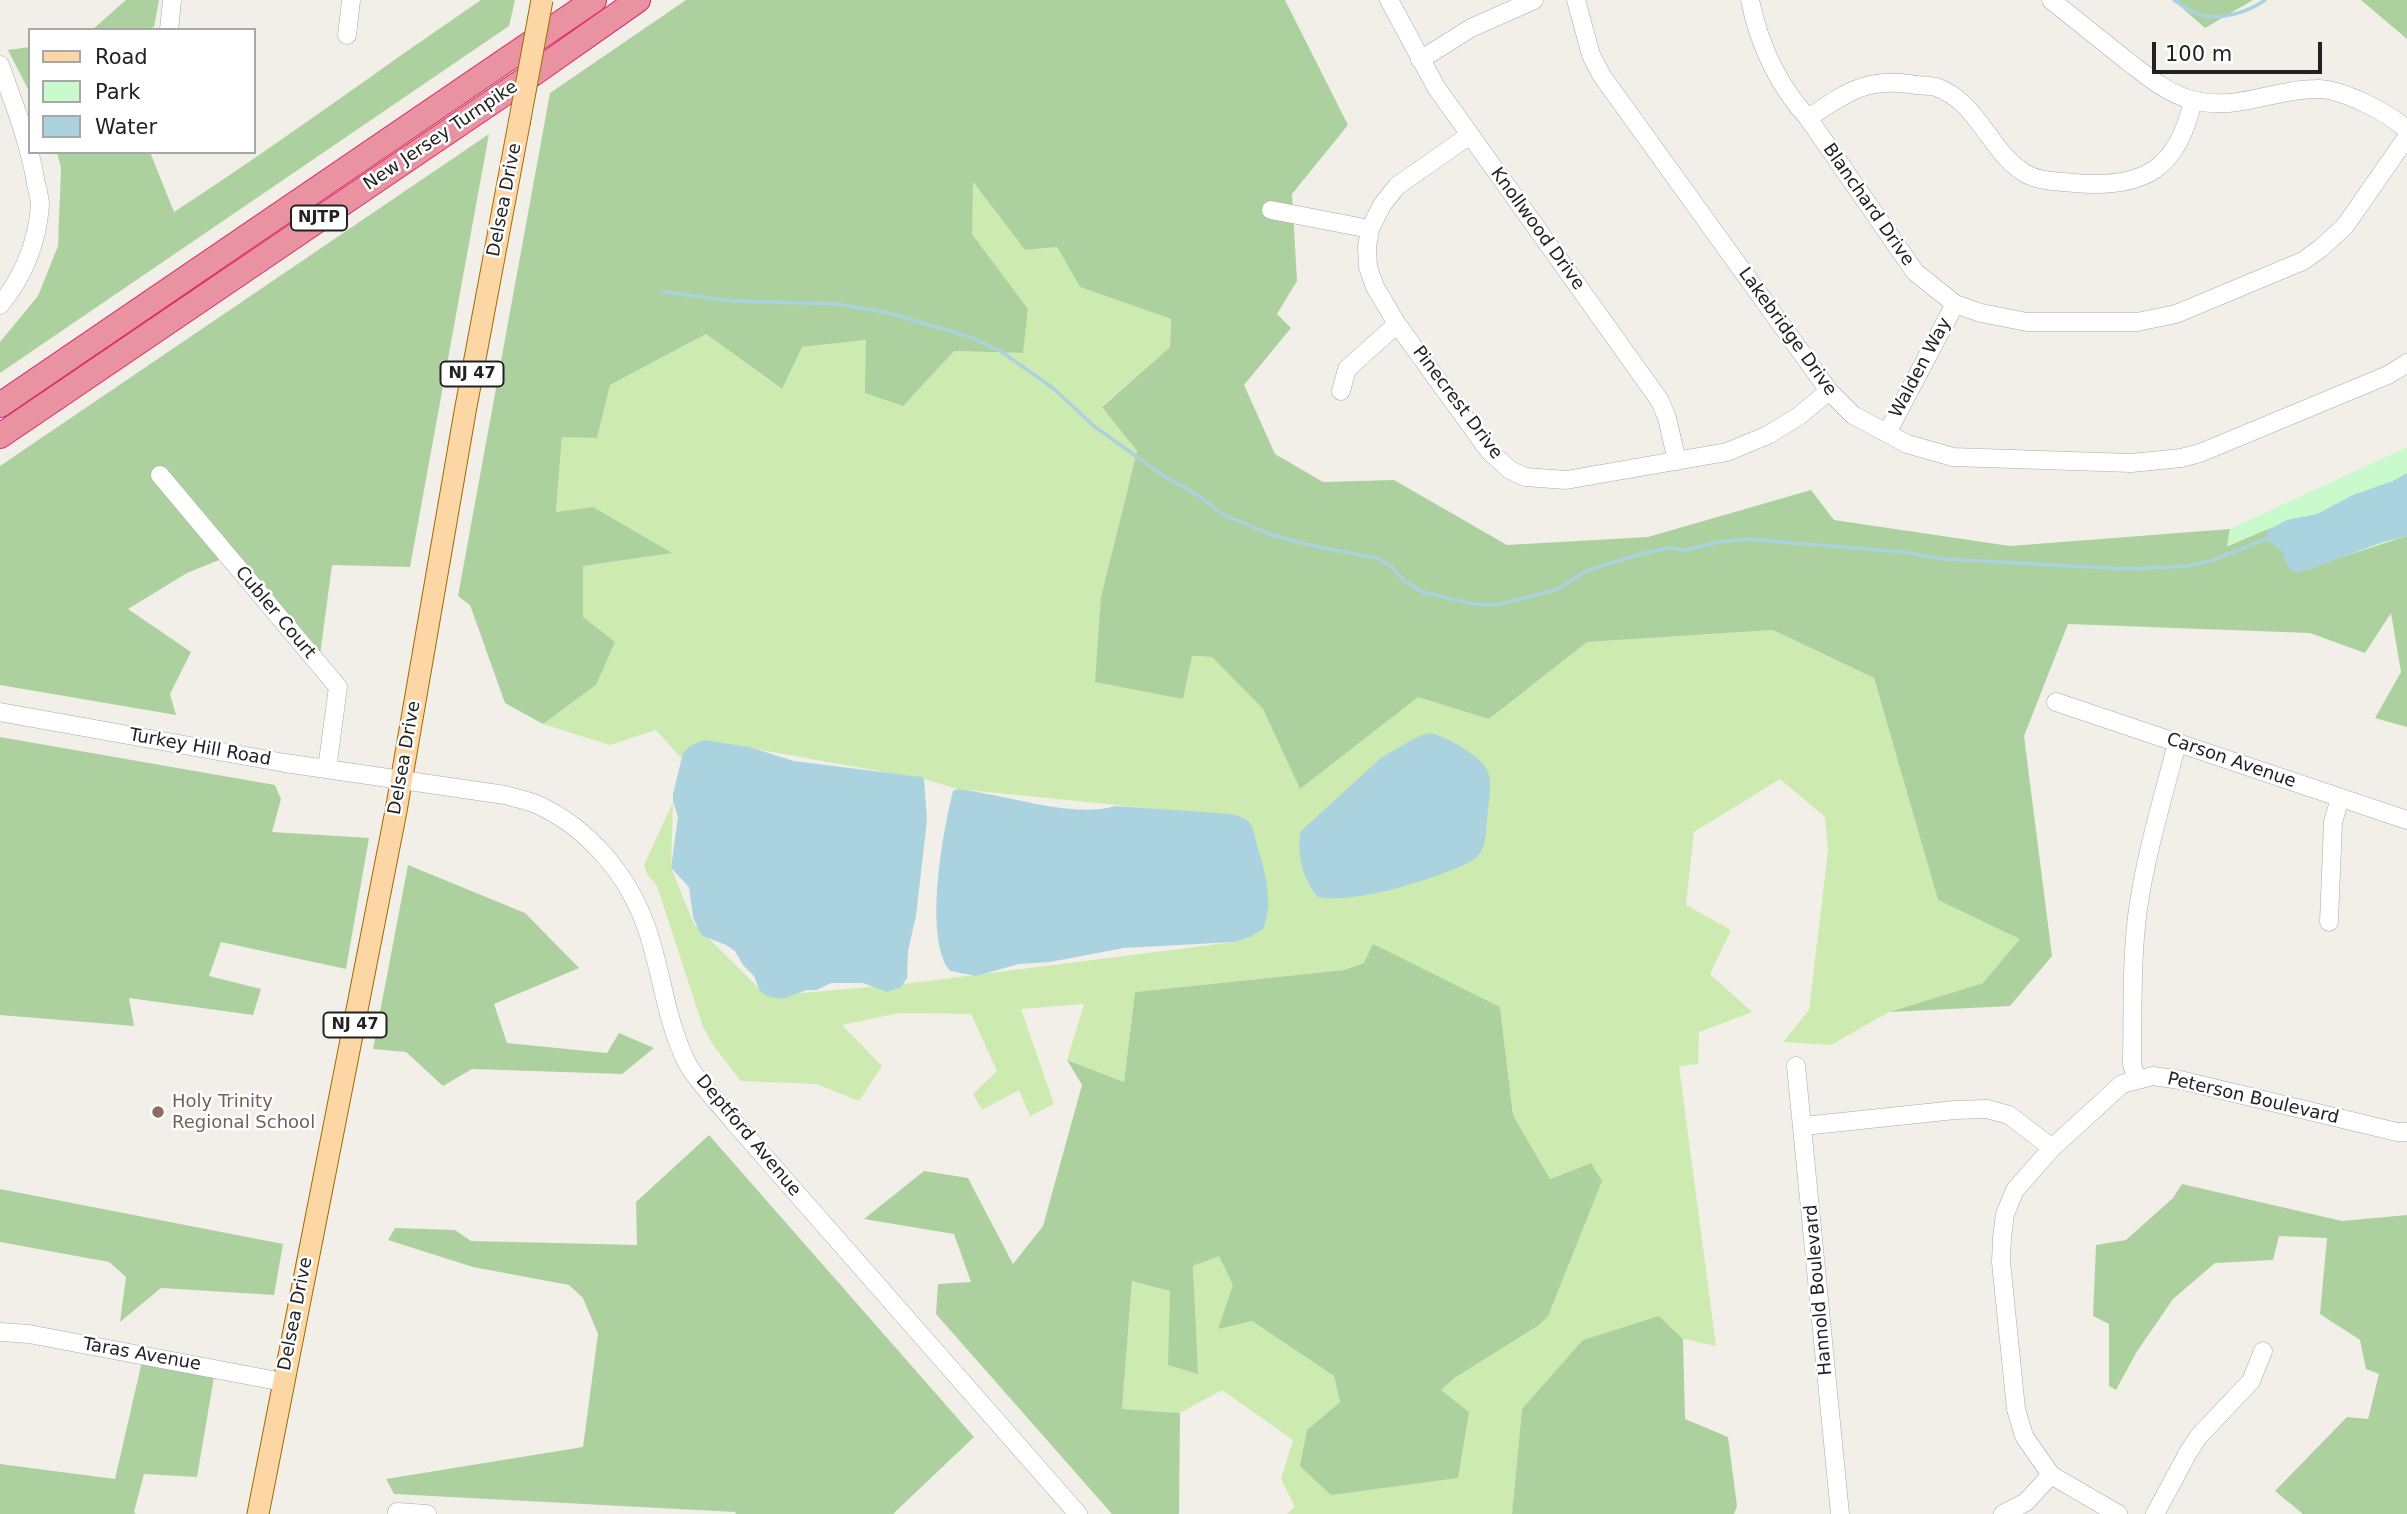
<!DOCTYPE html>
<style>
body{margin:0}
#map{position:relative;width:2407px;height:1514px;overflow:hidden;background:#f2efe9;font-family:"DejaVu Sans",sans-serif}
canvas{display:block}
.legend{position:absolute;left:28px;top:28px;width:228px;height:126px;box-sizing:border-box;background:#fff;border:2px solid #a7a7a7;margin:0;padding:9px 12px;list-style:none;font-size:21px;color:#222}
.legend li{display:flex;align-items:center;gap:14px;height:35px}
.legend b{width:35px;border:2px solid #a7a7a7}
.scale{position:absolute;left:2152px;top:42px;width:170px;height:32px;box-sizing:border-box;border:4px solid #222;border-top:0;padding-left:9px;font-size:21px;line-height:24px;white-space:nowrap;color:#222;-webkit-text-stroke:5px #fff;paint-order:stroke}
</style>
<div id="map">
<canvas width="2407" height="1514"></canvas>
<ul class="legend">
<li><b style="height:9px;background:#fcd6a4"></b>Road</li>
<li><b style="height:19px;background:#c8facc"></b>Park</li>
<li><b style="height:19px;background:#aad3df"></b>Water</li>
</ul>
<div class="scale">100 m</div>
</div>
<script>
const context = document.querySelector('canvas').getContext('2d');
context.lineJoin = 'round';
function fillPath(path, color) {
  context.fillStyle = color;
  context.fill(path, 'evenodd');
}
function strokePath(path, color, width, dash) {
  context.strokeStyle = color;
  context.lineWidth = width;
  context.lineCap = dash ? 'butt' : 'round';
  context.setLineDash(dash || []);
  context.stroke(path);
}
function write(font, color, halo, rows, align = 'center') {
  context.font = font + ' "DejaVu Sans",sans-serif';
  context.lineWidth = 5;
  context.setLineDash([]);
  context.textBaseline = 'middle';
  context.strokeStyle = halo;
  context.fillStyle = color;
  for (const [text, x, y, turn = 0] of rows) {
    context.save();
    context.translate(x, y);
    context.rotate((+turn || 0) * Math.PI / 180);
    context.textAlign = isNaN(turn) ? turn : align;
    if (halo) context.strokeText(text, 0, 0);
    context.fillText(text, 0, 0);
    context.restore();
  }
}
fillPath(new Path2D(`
 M972 181 1025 250 1057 247 1080 287 1171 319 1170 347 1102 406 1137 451 1101 597 1192 656 1212 657 1263 709 1300 789 1418 696 1489 719 1587 642 1773 630 1874 678 1938 900 2021 939 1983 983 1889 1012 1831 1045 1783 1042 1809 1010 1828 851 1825 817 1780 779 1694 832 1686 905 1731 930 1710 974 1752 1012 1699 1032 1698 1064 1679 1066 1716 1346 1683 1339 1659 1316 1522 1409 1512 1514H1287L1295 1507 1281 1479 1293 1440 1222 1390 1180 1413 1122 1409 1132 1281 1170 1290 1169 1365 1197 1373 1193 1266 1220 1255 1252 1321 1334 1376 1340 1402 1307 1430 1441 1390 1456 1377 1591 1163 1550 1179 1513 1115 1500 1007 1364 963 1344 970 1135 992 1124 1082 1067 1060 1084 1004 1021 1009 1054 1104 1030 1116 1019 1090 982 1110 973 1094 997 1071 971 1014 899 1013 842 1025 882 1066 859 1101 817 1084 741 1081 713 1045 703 1027 657 886 647 874 644 865 673 802 671 868 694 924 767 996 904 984 1234 942 1244 818 958 789 924 779 704 740 681 758 656 730 610 745 543 724 596 685 583 617V566L671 553 556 513 562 437H597L610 385 706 334 781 389 802 347 866 340 954 351 1022 353 1028 309 972 234Z`), '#cdebb0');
fillPath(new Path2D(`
 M126 0H159L154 27 142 30H92Z
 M481 0H515L509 26 0 373V342L38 296 58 246 61 168 57 152H150L174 212C279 144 378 70 481 0Z
 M686 0H1285L1348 125 1292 194 1297 281 1277 314 1291 328 1244 385 1275 454 1323 482 1394 480 1507 545 1648 537 1811 490 1834 520 2010 546 2230 529 2228 546 2270 528 2407 536V727L2375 718 2401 672 2391 613 2365 653 2310 633 2068 624 2024 736 2052 956 2010 1006 1889 1012 1983 983 2020 939 1938 900 1874 678 1773 630 1587 642 1489 719 1418 697 1300 789 1263 709 1212 657 1192 656 1183 699 1095 682 1101 597 1137 451 1102 407 1170 347 1171 319 1080 287 1057 247 1025 250 973 182 972 234 1028 309 1023 353 954 351 903 406 865 393 866 340 802 347 782 389 706 334 610 385 597 438 562 437 556 512 593 507 672 553 583 566V617L615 642 596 685 543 724 505 703 470 605 458 596 550 93Z
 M2173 0H2253L2205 28Z
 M2361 0H2407V39Z
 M30 47V93L8 50Z
 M489 134 410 567 332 565 320 655 234 554 187 573 128 609 191 652 170 694 176 715 0 685V466Z
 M0 737 275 785 281 799 272 832 369 838 346 969 221 942 209 976 261 989 253 1015 129 998 134 1026 0 1015Z
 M408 865 525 913 579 968 494 1004 507 1043 607 1053 619 1033 654 1048 622 1074 472 1069 443 1086 406 1052 373 1049Z
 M1373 944 1500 1007 1513 1115 1550 1179 1591 1163 1602 1181 1548 1316 1539 1325 1456 1377 1441 1390 1469 1412 1458 1478 1331 1495 1300 1466 1307 1430 1340 1402 1334 1376 1252 1321 1218 1329 1233 1285 1219 1256 1193 1266 1198 1374 1168 1365 1170 1291 1132 1281 1122 1409 1180 1413 1179 1514H1112L936 1314 938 1284 971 1282 954 1234 864 1219 924 1171 968 1178 1013 1264 1043 1226 1082 1085 1067 1060 1124 1082 1135 992 1344 970 1364 963Z
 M709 1135 974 1437 893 1514H736L735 1512 394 1494 386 1479 583 1447 598 1334 583 1298 569 1285 473 1267 388 1240 395 1228 455 1230 471 1241 637 1245 636 1202Z
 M2182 1184 2342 1221 2407 1215V1514H2303L2275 1491 2347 1417 2368 1419 2379 1374 2366 1369 2360 1340 2320 1314 2327 1238 2279 1236 2273 1260 2215 1263 2173 1299 2136 1353 2116 1390 2109 1386V1324L2093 1316 2096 1245 2126 1240 2173 1198Z
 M0 1189 283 1244 274 1295 161 1288 120 1322 126 1277 109 1262 0 1242Z
 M1659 1316 1683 1339 1685 1419 1728 1437 1737 1506 1734 1514H1512L1522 1409 1583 1340Z
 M143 1357 215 1371 197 1477 144 1474 134 1512 136 1514H0V1464L115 1479Z`), '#add19e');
fillPath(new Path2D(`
 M2407 447V536L2296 572 2270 528 2227 546 2230 529Z`), '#c8facc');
fillPath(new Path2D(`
 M2407 473V536L2380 543 2308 570 2296 572 2288 568 2282 551 2267 540 2268 530 2287 520 2317 514 2353 495 2393 481Z
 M1431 733C1447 737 1482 756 1488 772 1493 785 1488 806 1487 820 1486 832 1486 847 1478 856 1466 869 1391 891 1372 894 1355 897 1335 900 1318 897 1303 880 1296 853 1301 831L1382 757 1421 735Z
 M704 740 749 747 794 761 921 777 924 779 927 820 916 916 908 951 907 978 901 987 887 992 863 983H831L817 990H807L782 999 767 996 760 991 754 976 743 965 735 951 726 945 703 936 699 931 693 917 689 887 671 868 678 817 673 801V794L683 753 690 746Z
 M958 789C1002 794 1075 819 1115 806L1232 814C1243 817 1249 819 1253 829 1260 860 1277 897 1263 929L1250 937 1234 942 1124 948 1050 962 1019 964 976 976 950 971C923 938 943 831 953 791Z`), '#aad3df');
strokePath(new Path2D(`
 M2174 0C2183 6 2193 14 2204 16 2225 19 2248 12 2265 0
 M664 292 733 301 837 304 885 312 967 336 999 350 1053 388 1095 427 1167 478 1198 495 1222 514 1269 534 1304 544 1377 558 1392 567 1404 581 1423 592 1473 604 1496 605 1556 590 1588 570 1644 553 1669 548 1686 550 1719 542 1746 539 1903 552 1944 559 2128 569 2187 566 2211 561 2269 538`), '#aad3df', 3.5);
const minor = new Path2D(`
 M1389 0 1436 87 1660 401 1667 418 1677 461
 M1576 0 1591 55 1602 76 1829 391 1853 415 1907 444 1953 457 2131 463 2181 458 2200 453 2388 375 2407 363
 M1750 0C1759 44 1777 84 1808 118L1915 272 1955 304 1981 313 2027 322H2137L2176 314 2303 261 2321 248 2345 226 2407 137
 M2051 0C2076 20 2101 40 2126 60 2146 75 2165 92 2189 99 2235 113 2272 89 2316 89 2341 88 2389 113 2407 130
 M169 30 172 0
 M347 35 351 0
 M1420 60 1471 28 1534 0
 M0 65C14 104 30 144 36 184 38 191 40 199 40 206 37 243 23 277 0 305
 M1808 118C1845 94 1863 78 1910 84 1918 86 1928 85 1936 87 1977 101 1989 150 2023 172 2038 182 2057 181 2074 183 2143 189 2178 170 2193 100
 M1470 135 1397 186 1382 205 1370 229 1367 247 1368 267 1375 287 1397 324 1489 451 1510 470 1525 477 1566 480 1727 452 1768 435 1799 416 1829 391
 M1271 210 1370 229
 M1341 391 1347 369 1397 324
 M1887 433 1955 304
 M160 475 338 687 327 769
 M2056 702 2407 820
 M0 712 285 763 505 795C515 798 526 800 536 804 588 827 629 876 647 929 662 973 666 1021 687 1063 698 1083 720 1104 734 1122L1078 1514
 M2329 922 2333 822 2340 798
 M1796 1066 1840 1514
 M2136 1079 2132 1064C2133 1013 2131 960 2138 909 2146 853 2163 798 2177 743
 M1804 1126 1955 1110 1987 1109 2009 1115 2052 1148
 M0 1332 29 1334 283 1382
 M397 1512 427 1514
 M2003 1514 2026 1502 2051 1475
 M2118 1514 2051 1475 2024 1436 2016 1409 2001 1262 2002 1238 2005 1214 2015 1190 2052 1148 2122 1084 2153 1076 2180 1080 2397 1132H2407
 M2155 1514 2189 1451 2199 1436 2251 1381 2263 1351`);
const major = new Path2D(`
 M258 1514 396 811 465 412 519 124`);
const highway = new Path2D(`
 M0 405 594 0
 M0 436 530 76 638 0`);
strokePath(minor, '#a9a9a9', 19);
strokePath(major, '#a06b00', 23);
strokePath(highway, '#dc2a67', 26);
strokePath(minor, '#fff', 18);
strokePath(major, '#fcd6a4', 21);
strokePath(highway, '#e892a2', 24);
const majorBridge = new Path2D(`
 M519 124 542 0`);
strokePath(majorBridge, '#a06b00', 23, []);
strokePath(majorBridge, '#fcd6a4', 21);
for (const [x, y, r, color] of [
 [158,1112,7,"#8d6e63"]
]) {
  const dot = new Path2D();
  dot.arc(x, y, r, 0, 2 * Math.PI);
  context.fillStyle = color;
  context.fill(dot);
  strokePath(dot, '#fff', 2.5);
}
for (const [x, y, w] of [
 [319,218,56],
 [472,374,63],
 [355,1025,63]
]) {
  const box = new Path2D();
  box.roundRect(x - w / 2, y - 12.5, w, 25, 5);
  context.fillStyle = '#fff';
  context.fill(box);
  strokePath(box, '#222', 2);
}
write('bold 16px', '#222', null, [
 ["NJTP",319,218],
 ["NJ 47",472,374],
 ["NJ 47",355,1025]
]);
write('18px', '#222', '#fff', [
 ["New Jersey Turnpike",441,136,-34],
 ["Delsea Drive",505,200,-79],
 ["Blanchard Drive",1868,205,55],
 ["Knollwood Drive",1537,229,54],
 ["Lakebridge Drive",1787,332,54],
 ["Walden Way",1921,368,-62],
 ["Pinecrest Drive",1457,403,53],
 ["Cubler Court",275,613,50],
 ["Turkey Hill Road",200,748,10],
 ["Delsea Drive",405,758,-80],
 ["Carson Avenue",2231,761,19],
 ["Peterson Boulevard",2253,1099,13],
 ["Deptford Avenue",748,1136,50],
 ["Hannold Boulevard",1819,1290,-95],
 ["Delsea Drive",296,1314,-79],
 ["Taras Avenue",142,1355,10]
]);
write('18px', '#785e54', '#fff', [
 ["Holy Trinity",172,1102],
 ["Regional School",172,1123]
], 'left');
</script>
